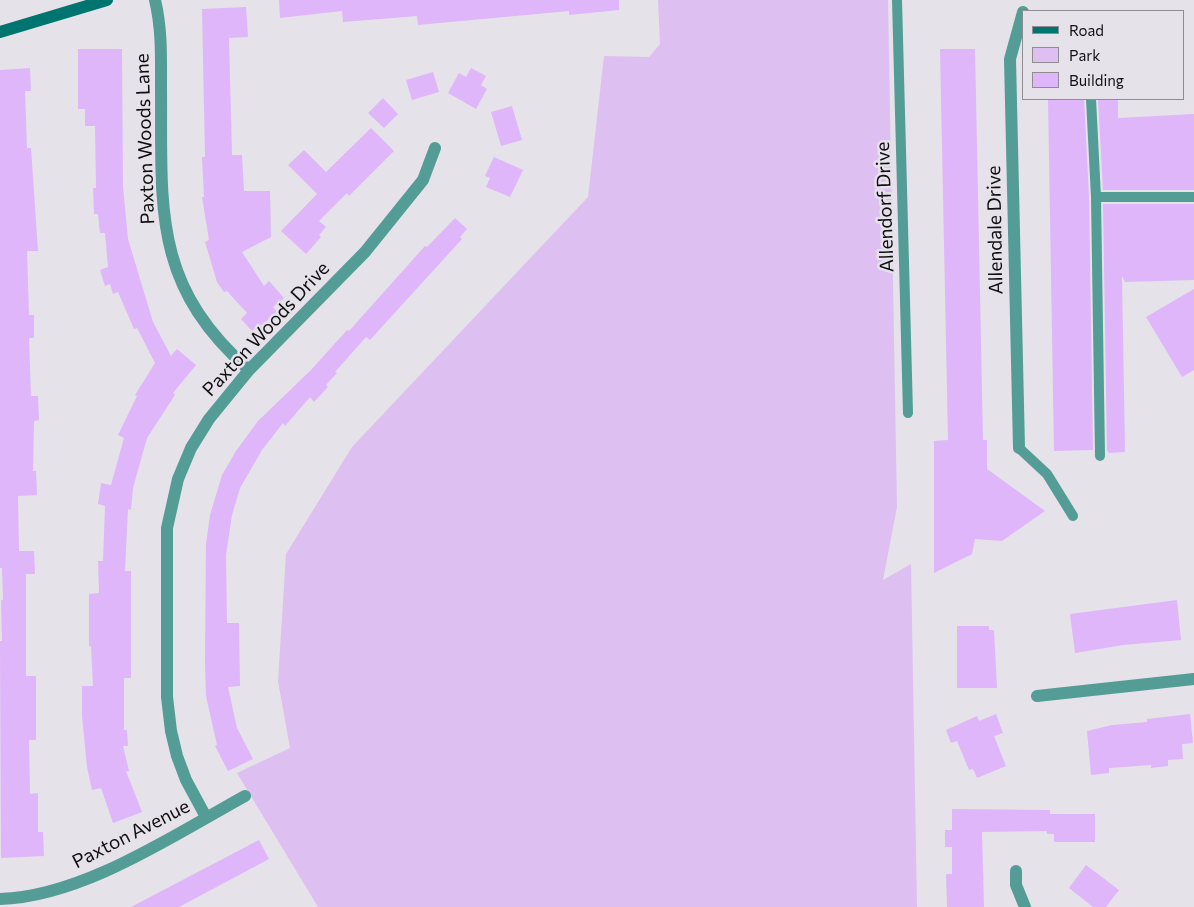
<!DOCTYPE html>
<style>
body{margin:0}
#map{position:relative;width:1194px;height:907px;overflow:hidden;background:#e6e2e9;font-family:Commissioner,sans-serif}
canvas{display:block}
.legend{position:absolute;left:1022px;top:10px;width:162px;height:90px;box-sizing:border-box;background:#e6e2e9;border:1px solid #908d92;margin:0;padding:6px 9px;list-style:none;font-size:15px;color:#0f0e10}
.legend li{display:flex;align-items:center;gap:10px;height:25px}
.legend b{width:25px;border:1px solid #908d92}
</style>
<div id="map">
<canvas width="1194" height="907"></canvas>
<ul class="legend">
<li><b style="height:6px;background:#00756f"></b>Road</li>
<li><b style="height:14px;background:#debff2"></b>Park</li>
<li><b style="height:14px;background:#dfb6f9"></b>Building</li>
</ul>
</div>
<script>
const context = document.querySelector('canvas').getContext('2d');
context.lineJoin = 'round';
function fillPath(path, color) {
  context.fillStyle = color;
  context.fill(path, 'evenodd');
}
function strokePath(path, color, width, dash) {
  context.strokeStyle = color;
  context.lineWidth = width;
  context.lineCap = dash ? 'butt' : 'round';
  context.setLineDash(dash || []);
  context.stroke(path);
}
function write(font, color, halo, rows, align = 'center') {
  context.font = font + ' Commissioner,sans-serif';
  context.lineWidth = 5;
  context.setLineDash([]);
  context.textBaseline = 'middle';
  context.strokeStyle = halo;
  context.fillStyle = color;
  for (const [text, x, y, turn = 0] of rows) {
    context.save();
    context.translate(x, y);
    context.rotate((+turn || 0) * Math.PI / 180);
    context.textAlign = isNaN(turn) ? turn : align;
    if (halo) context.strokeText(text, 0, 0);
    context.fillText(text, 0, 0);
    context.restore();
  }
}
fillPath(new Path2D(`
 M658 0H888L897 507 883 580 911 564 917 907H318L237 773 290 748 278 681 286 554 352 447 588 197 604 56 649 57 660 44Z`), '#debff2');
fillPath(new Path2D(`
 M279 0H619V10L569 15V11L418 25 417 16 343 22 342 11 280 18Z
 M246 7 248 37 229 38 232 155H242L244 191H270L271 237 242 252 264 286 269 281 284 298 273 307 277 312 259 328 257 326 252 331 241 319 247 313 227 291 224 292 217 282 205 242 209 240 202 197H204L202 157H205L202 9Z
 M78 49H122L123 187 128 239 153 322 171 356 177 349 196 365 173 393 175 395 147 438 133 488 131 510 128 509 125 571H131V678H124V730H127L128 746H123L129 771H126L142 812 113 823 101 788 92 790 87 767 82 716V686H93L91 646H89V594L99 593 98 561H103L105 506 98 504 101 483 111 485 124 438 118 435 137 396 135 395 155 363 137 328 134 329 118 292 113 294 110 284 105 286 100 270 108 267 105 233H100L98 214H94L93 188H96L95 126H85V109H78Z
 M940 49H975L983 440H987V469L1045 511 1002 541 975 539 972 554 934 573V441L948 440Z
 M30 68 31 91H25L27 148H31L38 251H27L29 315H34V338H29L31 396H38L39 420 34 421 33 471H36L37 495 18 496 19 551H34L35 574H26V676H36V740H29L30 794 38 793V832H43L44 856 1 858 0 641H2L1 600H3L2 568H0V70Z
 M471 68 486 76 481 85 487 89 476 109 448 93 459 73 466 77Z
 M433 72 439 92 412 100 406 80Z
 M383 98 398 114 384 128 368 113Z
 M1048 99H1084L1089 197 1093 450 1054 451Z
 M1098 99H1118V118L1194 114V190H1103Z
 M512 106 522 140 501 146 491 112Z
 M371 128 394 151 349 196 347 193 319 221 326 227 319 235 321 237 306 254 281 231 317 194 288 165 304 150 326 172Z
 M494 157 523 170 510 197 486 187 490 178 485 176Z
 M1103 204H1194V280L1125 282 1122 276 1125 452 1109 453 1107 450Z
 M455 218 467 229 460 237 462 239 370 340 366 337 335 372 337 373 326 385 328 387 314 402 310 397 285 426 283 423 262 450 240 488 232 515 226 555 227 623H239L240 686 228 687 237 728 253 759 228 771 215 746 217 745 206 696 205 662 206 544 210 515 222 475 236 451 258 421 311 370 347 330 349 331 425 246 427 247Z
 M1194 289V370L1182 377 1146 317Z
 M1177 600 1181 640 1123 645 1075 653 1070 614Z
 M957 626H989V630H994L997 688H957Z
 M996 714 1003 733 994 736 1006 766 977 778 973 769 969 770 957 741 951 743 946 730 977 716 979 721Z
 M1190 714 1193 743 1182 744 1183 759 1168 760V766L1151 768V765L1109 768V773L1091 775 1087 731 1112 725 1147 722V719Z
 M952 809 1050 810V814H1095V842H1054V834H1047V831L982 832 984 907H947L946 874H952V847H945V830H952Z
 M259 840 269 859 179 907H131Z
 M1086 865 1119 890 1106 907H1093L1069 888Z`), '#dfb6f9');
strokePath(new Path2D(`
 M897 0 908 413
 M1091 99 1096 197 1100 456
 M1096 197H1194
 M1019 448 1047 474 1073 516`), '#549c96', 10);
strokePath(new Path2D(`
 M155 0C162 29 161 58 161 87 162 206 151 284 249 370
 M1019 448 1010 59 1023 12
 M1037 696 1194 679
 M206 817 186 780 177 756 171 731 167 697V528L178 479 191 448 209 419 249 370 365 252 423 180 435 148
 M1016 871V885L1025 907
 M0 899C82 897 174 835 245 796`), '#549c96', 12);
strokePath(new Path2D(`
 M0 32 107 0`), '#00756f', 12);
write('19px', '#0f0e10', '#e6e2e9', [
 ["Paxton Woods Lane",145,139,-92],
 ["Allendorf Drive",885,207,-92],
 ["Allendale Drive",995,230,-91],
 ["Paxton Woods Drive",266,329,-47],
 ["Paxton Avenue",131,834,-27]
]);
</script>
